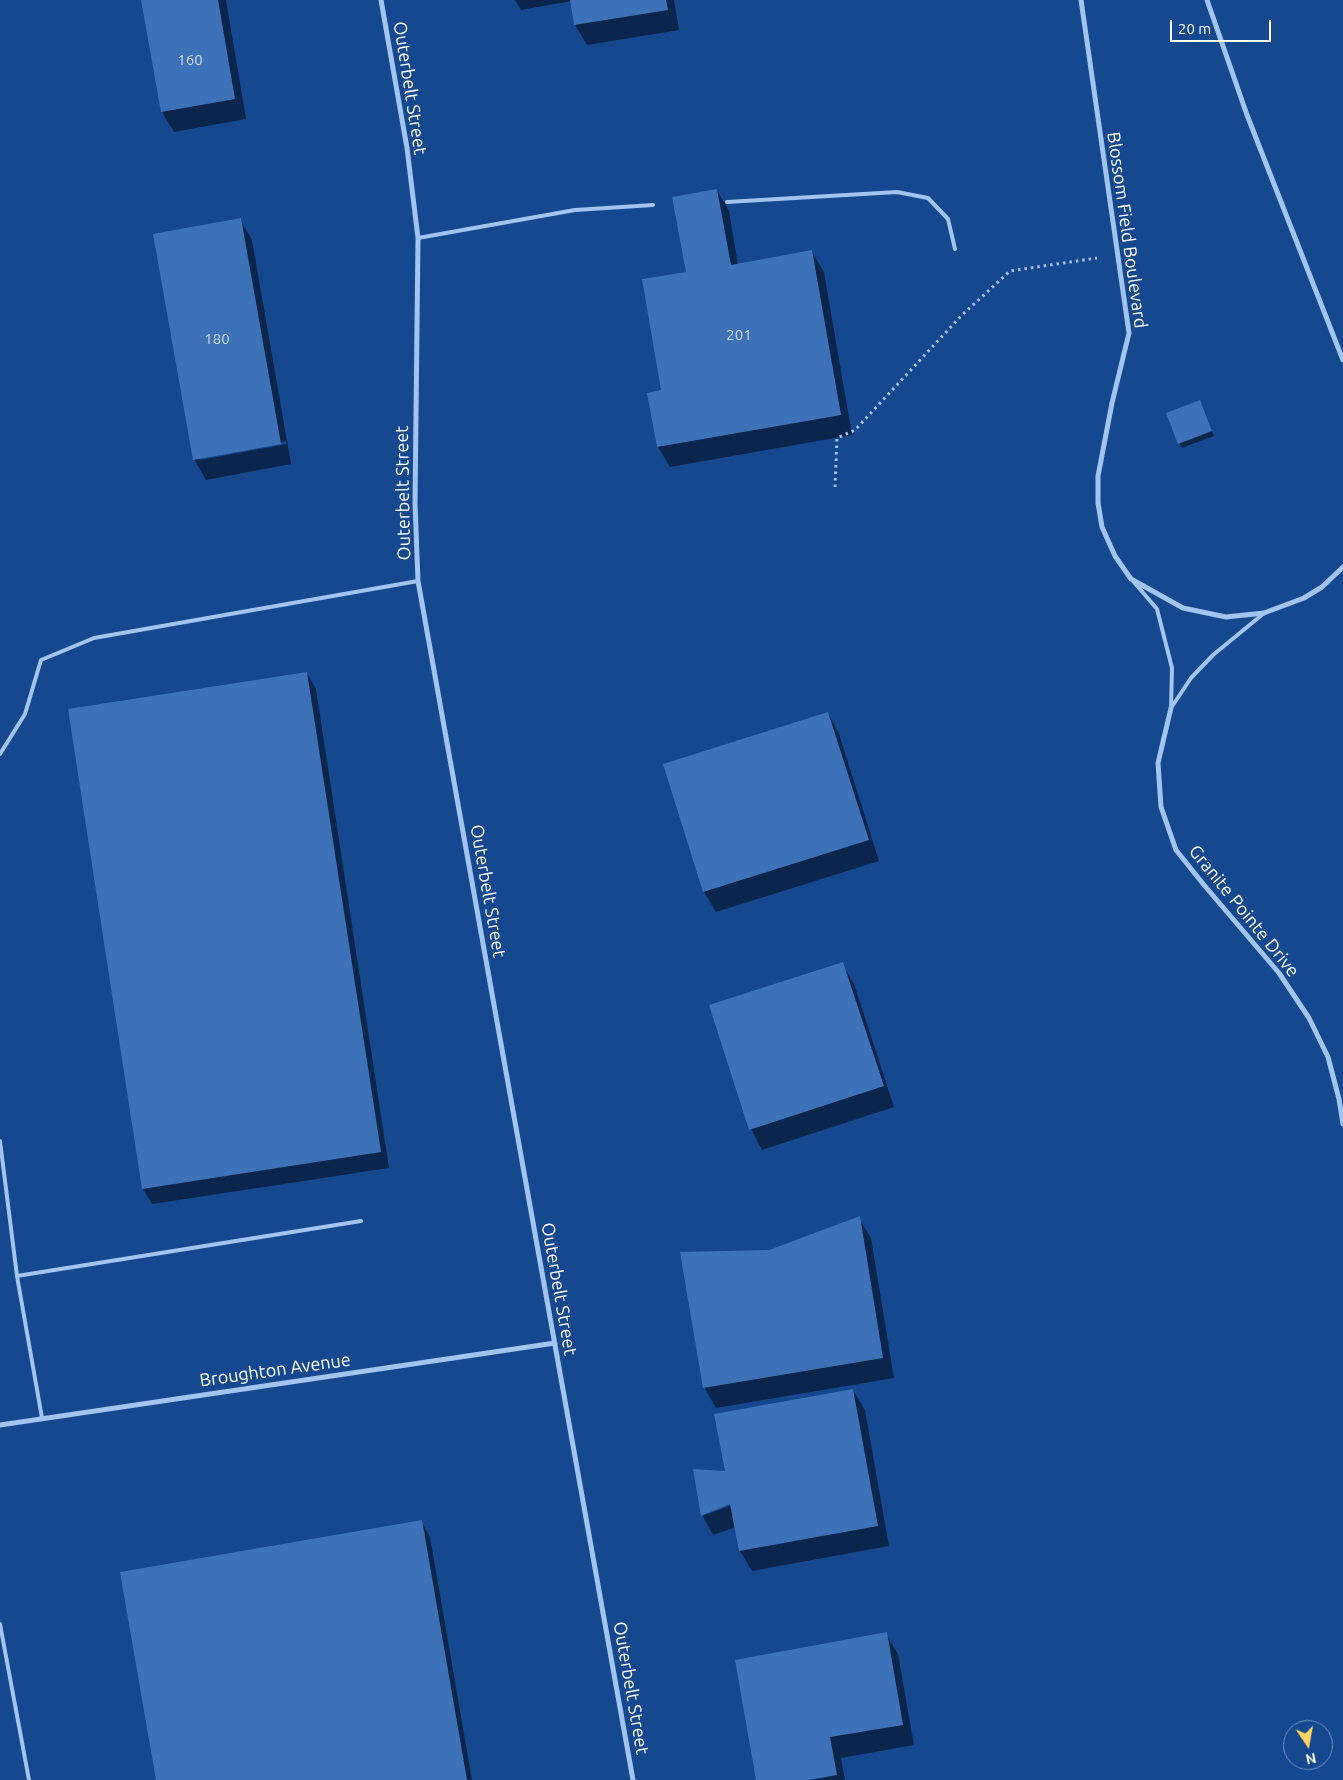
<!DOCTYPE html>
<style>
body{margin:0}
#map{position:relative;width:1343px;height:1780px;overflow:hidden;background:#15488f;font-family:Ubuntu,sans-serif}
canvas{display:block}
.north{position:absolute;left:1283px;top:1720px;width:50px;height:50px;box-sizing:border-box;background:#15488f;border:1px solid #7391bc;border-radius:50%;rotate:168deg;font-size:14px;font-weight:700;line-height:20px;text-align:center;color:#fff}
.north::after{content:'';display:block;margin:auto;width:18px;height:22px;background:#ffd461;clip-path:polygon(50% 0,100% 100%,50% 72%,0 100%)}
.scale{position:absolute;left:1170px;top:20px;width:101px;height:22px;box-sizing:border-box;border:2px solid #fff;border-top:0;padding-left:6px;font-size:15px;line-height:18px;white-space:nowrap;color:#fff;-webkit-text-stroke:4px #15488f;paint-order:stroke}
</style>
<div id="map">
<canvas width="1343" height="1780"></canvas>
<div class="north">N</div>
<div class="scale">20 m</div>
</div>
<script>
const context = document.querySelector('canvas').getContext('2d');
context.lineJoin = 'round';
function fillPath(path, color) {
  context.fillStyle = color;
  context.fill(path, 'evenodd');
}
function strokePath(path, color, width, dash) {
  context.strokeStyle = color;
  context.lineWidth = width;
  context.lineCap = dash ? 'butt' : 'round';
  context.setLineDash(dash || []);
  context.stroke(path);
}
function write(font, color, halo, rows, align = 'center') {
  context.font = font + ' Ubuntu,sans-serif';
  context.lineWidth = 5;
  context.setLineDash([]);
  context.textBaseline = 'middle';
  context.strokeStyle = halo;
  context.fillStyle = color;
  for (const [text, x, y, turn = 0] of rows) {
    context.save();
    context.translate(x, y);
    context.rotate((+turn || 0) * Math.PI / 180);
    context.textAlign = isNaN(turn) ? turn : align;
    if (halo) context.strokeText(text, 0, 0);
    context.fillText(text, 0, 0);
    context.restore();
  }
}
fillPath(new Path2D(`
 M142 0H226L246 119 174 132 162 112Z
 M515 0H674L679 30 587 45 575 25 572 1 521 10Z
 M717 190 729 211 738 265 812 252 824 272 852 435 670 467 658 447 649 394 663 391 687 273Z
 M240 219 252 240 291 464 206 480 194 459ZM286 441 287 444 200 460V457Z
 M1202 406 1214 436 1182 448 1179 443Z
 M307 673 316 689 389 1168 152 1204 143 1189Z
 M828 713 839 734 879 861 716 912 704 892 665 764Z
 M842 964 854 984 894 1107 762 1150 751 1129Z
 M859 1218 871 1238 894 1378 716 1408 704 1387 770 1251Z
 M853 1390 865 1410 889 1546 752 1571 740 1551 736 1527 713 1535 702 1515ZM736 1501 737 1503 708 1514V1512Z
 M421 1521 430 1537 472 1780H157Z
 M886 1634 898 1654 914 1745 841 1758 845 1780H757Z`), '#0007');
fillPath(new Path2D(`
 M141 0H218L235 99 161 112Z
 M570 0H666L668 10 574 25Z
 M717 189 731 265 812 250 841 415 657 447 647 393 661 390 642 279 686 272 672 197Z
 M241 218 281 444 193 460 153 234Z
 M1200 400 1212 431 1178 444 1166 413Z
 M307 672 381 1152 142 1189 68 709Z
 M828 712 869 840 703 892 663 764Z
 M843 962 884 1086 749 1130 709 1005Z
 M860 1216 883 1358 703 1388 680 1252 769 1250Z
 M853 1389 878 1526 739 1551 730 1504 701 1516 693 1469 725 1471 714 1414Z
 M422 1520 467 1780H156L120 1572Z
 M887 1632 903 1725 830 1737 837 1775 809 1780H756L735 1660Z`), '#3e72b8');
strokePath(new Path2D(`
 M835 487 837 438 855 430 962 315 1010 271 1097 258`), '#a1c4f0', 3, [2.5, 4]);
strokePath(new Path2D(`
 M727 202 897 192 928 198 948 219 955 249
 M418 238 575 210 653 205
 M1133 581 1157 609 1172 668 1171 708
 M1171 708 1191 678 1213 655 1263 614
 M0 754 25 714 41 660 94 638 418 581
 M0 1141 17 1276 42 1418
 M17 1276 361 1221
 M0 1624 29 1780`), '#a1c4f0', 4);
strokePath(new Path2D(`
 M381 0 407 148 418 238 415 503 418 581 633 1780
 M1081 0 1129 333 1112 403 1098 476V503L1102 527 1115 556 1131 579 1183 608 1226 617 1264 613 1304 598 1322 587 1343 567
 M1207 0 1247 115 1343 360
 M1171 708 1158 763 1161 807 1176 850 1204 885 1279 973 1309 1018 1328 1057 1339 1099 1343 1124
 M0 1425 555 1343`), '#a1c4f0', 5);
write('15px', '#cfdced', null, [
 ["160",190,60],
 ["201",739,335],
 ["180",217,339]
]);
write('18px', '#fff', '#15488f', [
 ["Outerbelt Street",410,88,81],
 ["Blossom Field Boulevard",1127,230,82],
 ["Outerbelt Street",403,493,-91],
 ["Outerbelt Street",488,891,80],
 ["Granite Pointe Drive",1244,911,51],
 ["Outerbelt Street",559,1289,80],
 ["Broughton Avenue",275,1370,-8],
 ["Outerbelt Street",631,1688,80]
]);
</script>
